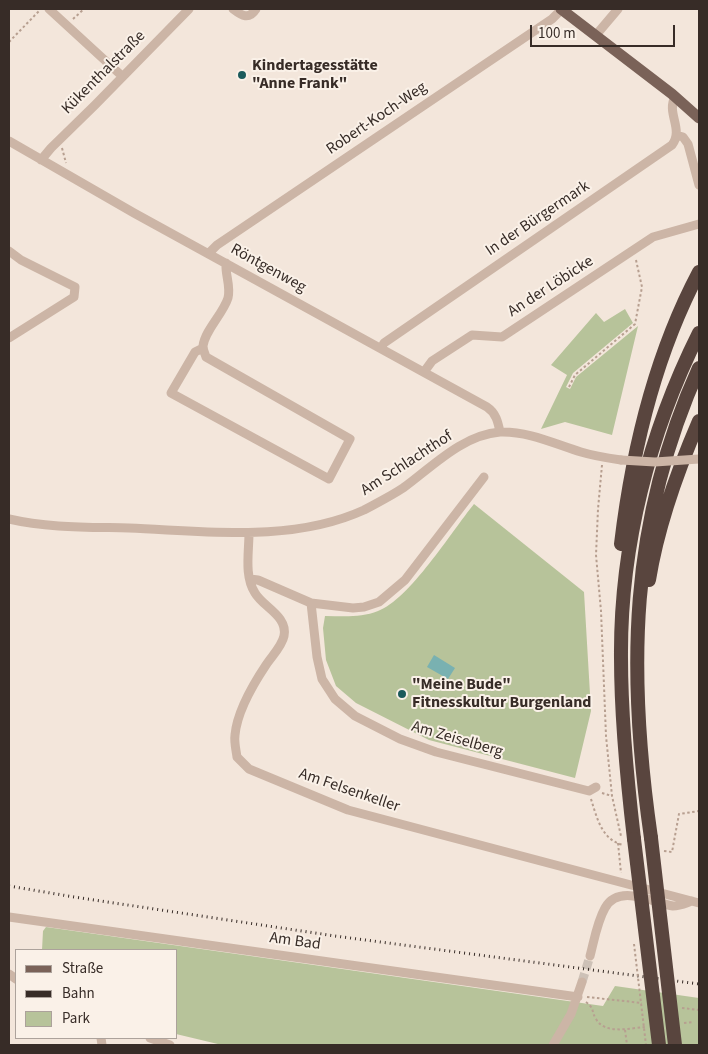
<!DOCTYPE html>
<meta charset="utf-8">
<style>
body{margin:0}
#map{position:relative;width:708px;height:1054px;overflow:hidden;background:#f3e6db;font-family:"Source Sans 3",sans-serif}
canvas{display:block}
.frame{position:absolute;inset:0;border:10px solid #372c27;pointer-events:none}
.legend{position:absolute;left:15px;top:949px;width:162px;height:90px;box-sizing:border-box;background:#faf1e8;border:1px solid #aca29b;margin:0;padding:6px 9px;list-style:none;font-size:15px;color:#372c27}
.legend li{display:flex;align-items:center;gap:10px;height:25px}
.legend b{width:25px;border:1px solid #aca29b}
.scale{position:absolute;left:530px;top:25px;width:145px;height:22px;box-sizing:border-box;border:2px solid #372c27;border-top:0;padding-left:6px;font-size:15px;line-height:18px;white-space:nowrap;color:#372c27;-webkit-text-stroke:4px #faf1e8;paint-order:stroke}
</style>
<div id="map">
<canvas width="708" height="1054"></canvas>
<div class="frame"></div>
<ul class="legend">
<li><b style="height:6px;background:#7a6258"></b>Straße</li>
<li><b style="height:6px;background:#372c27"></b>Bahn</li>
<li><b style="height:14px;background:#b7c39a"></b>Park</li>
</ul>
<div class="scale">100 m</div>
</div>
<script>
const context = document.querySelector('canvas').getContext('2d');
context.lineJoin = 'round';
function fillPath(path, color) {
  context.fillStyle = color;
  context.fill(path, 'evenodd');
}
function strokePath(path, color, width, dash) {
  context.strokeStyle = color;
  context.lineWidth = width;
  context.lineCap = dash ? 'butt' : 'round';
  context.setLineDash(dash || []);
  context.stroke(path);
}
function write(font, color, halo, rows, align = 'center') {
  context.font = font + ' "Source Sans 3",sans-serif';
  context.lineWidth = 4;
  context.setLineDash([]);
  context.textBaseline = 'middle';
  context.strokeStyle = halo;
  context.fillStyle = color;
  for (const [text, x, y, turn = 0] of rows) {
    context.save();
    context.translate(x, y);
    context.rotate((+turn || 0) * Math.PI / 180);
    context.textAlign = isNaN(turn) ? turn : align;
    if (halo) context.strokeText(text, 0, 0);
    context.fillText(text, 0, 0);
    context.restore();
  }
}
fillPath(new Path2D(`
 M625 309 633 323 573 373 566 387 570 389 576 377 638 326 612 435 565 422 541 429 567 375 551 365 596 313 604 322Z
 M474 504 584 592 591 711 575 778 429 740 356 703 336 686 326 660 323 628 325 616C343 616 361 618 378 611 409 600 452 531 474 504Z
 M46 927 603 1006 615 986 699 998V1045H222L176 1034V950H42L43 931Z`), '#b7c39a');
fillPath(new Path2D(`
 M434 655 455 668 448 679 427 667Z`), '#79b1b1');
strokePath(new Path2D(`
 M582 982 590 956`), '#cdc1b7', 9, [9, 4.5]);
strokePath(new Path2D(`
 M73 19 84 9
 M9 42 40 10
 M62 148 66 163
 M569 387 575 375 635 324 642 287 636 260
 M602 465 598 509 596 555 601 611 606 736 612 796 621 836
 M602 793 612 796
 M591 799C597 818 602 841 624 845
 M618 843 621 873
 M664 851 672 852 679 814 699 811
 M587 997 642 1003
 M586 1002C595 1009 591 1011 596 1019 605 1035 630 1028 645 1027
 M682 1008 699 1010
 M684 1023 694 1022
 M625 1030 627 1045`), '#b79f90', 2, [2.5, 2.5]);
strokePath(new Path2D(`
 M49 9 122 76
 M233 9C242 16 249 20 256 9
 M596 35 618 9
 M676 135 683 137 688 144 699 185
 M9 141 134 213 487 407C496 413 498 422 500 432
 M41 160 51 148 95 105 189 9
 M9 251 21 260 75 287 74 297 9 338
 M209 253 217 245 552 19 562 9
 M203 348 195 352 171 393 329 479 350 439 206 357C205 354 203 350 203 346 205 330 223 314 228 298 231 286 225 275 226 263
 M381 348 384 343 672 145C684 129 666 113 675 97
 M424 372 432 361 472 335 502 337 653 237 699 224
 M9 519C48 528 89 527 129 528 206 531 292 543 364 510 377 503 391 496 403 488 432 467 462 435 500 432 528 431 555 444 581 452 594 456 607 458 621 460
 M249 533C249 552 244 576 255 593 263 607 288 616 284 636 282 646 272 656 266 665 254 683 237 712 235 735 234 742 236 750 237 757L249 769 348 810 699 903
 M250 579 258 580 311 603 317 657 322 679 335 699 355 716 400 739 436 752 589 791 596 787
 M311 603 353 608 364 607 379 602 405 580 484 477
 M9 917 578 997
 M590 956C594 941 597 922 605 908 619 883 653 903 673 906 680 906 686 903 692 901
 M9 974 16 979
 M101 1038 102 1045
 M150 1038 170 1045
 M553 1045 571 1014 582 982`), '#ccb5a6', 9);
strokePath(new Path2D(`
 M561 9 672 94 699 118`), '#7a6258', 11);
strokePath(new Path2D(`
 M621 544C632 452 655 355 699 272
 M649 580C658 524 677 472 699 421
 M651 838C627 672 629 523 699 368
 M634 839C627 779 621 719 621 658 620 546 649 433 699 333`), '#59453e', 14);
strokePath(new Path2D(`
 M9 886 74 897 335 936 699 984`), '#372c27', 3, [1, 4]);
strokePath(new Path2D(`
 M634 944 646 1045`), '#b79f90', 2, [2.5, 2.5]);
strokePath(new Path2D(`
 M621 460 655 462 699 459`), '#ccb5a6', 9);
strokePath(new Path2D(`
 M651 838 675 1045
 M634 839 659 1045`), '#59453e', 14);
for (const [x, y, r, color] of [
 [242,75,5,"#1b5a5b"],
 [402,694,5,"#1b5a5b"]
]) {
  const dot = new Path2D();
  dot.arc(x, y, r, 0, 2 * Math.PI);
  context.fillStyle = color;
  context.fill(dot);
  strokePath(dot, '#faf1e8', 2);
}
write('bold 16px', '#372c27', '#faf1e8', [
 ["Kindertagesstätte",252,66],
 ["\"Anne Frank\"",252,84],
 ["\"Meine Bude\"",412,685],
 ["Fitnesskultur Burgenland",412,703]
], 'left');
write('16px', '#372c27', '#faf1e8', [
 ["Kükenthalstraße",104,73,-45],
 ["Robert-Koch-Weg",377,119,-34],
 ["In der Bürgermark",538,219,-34],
 ["Röntgenweg",268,269,29],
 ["An der Löbicke",551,287,-33],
 ["Am Schlachthof",407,464,-33],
 ["Am Zeiselberg",457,740,16],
 ["Am Felsenkeller",349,791,19],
 ["Am Bad",295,942,8]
]);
</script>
